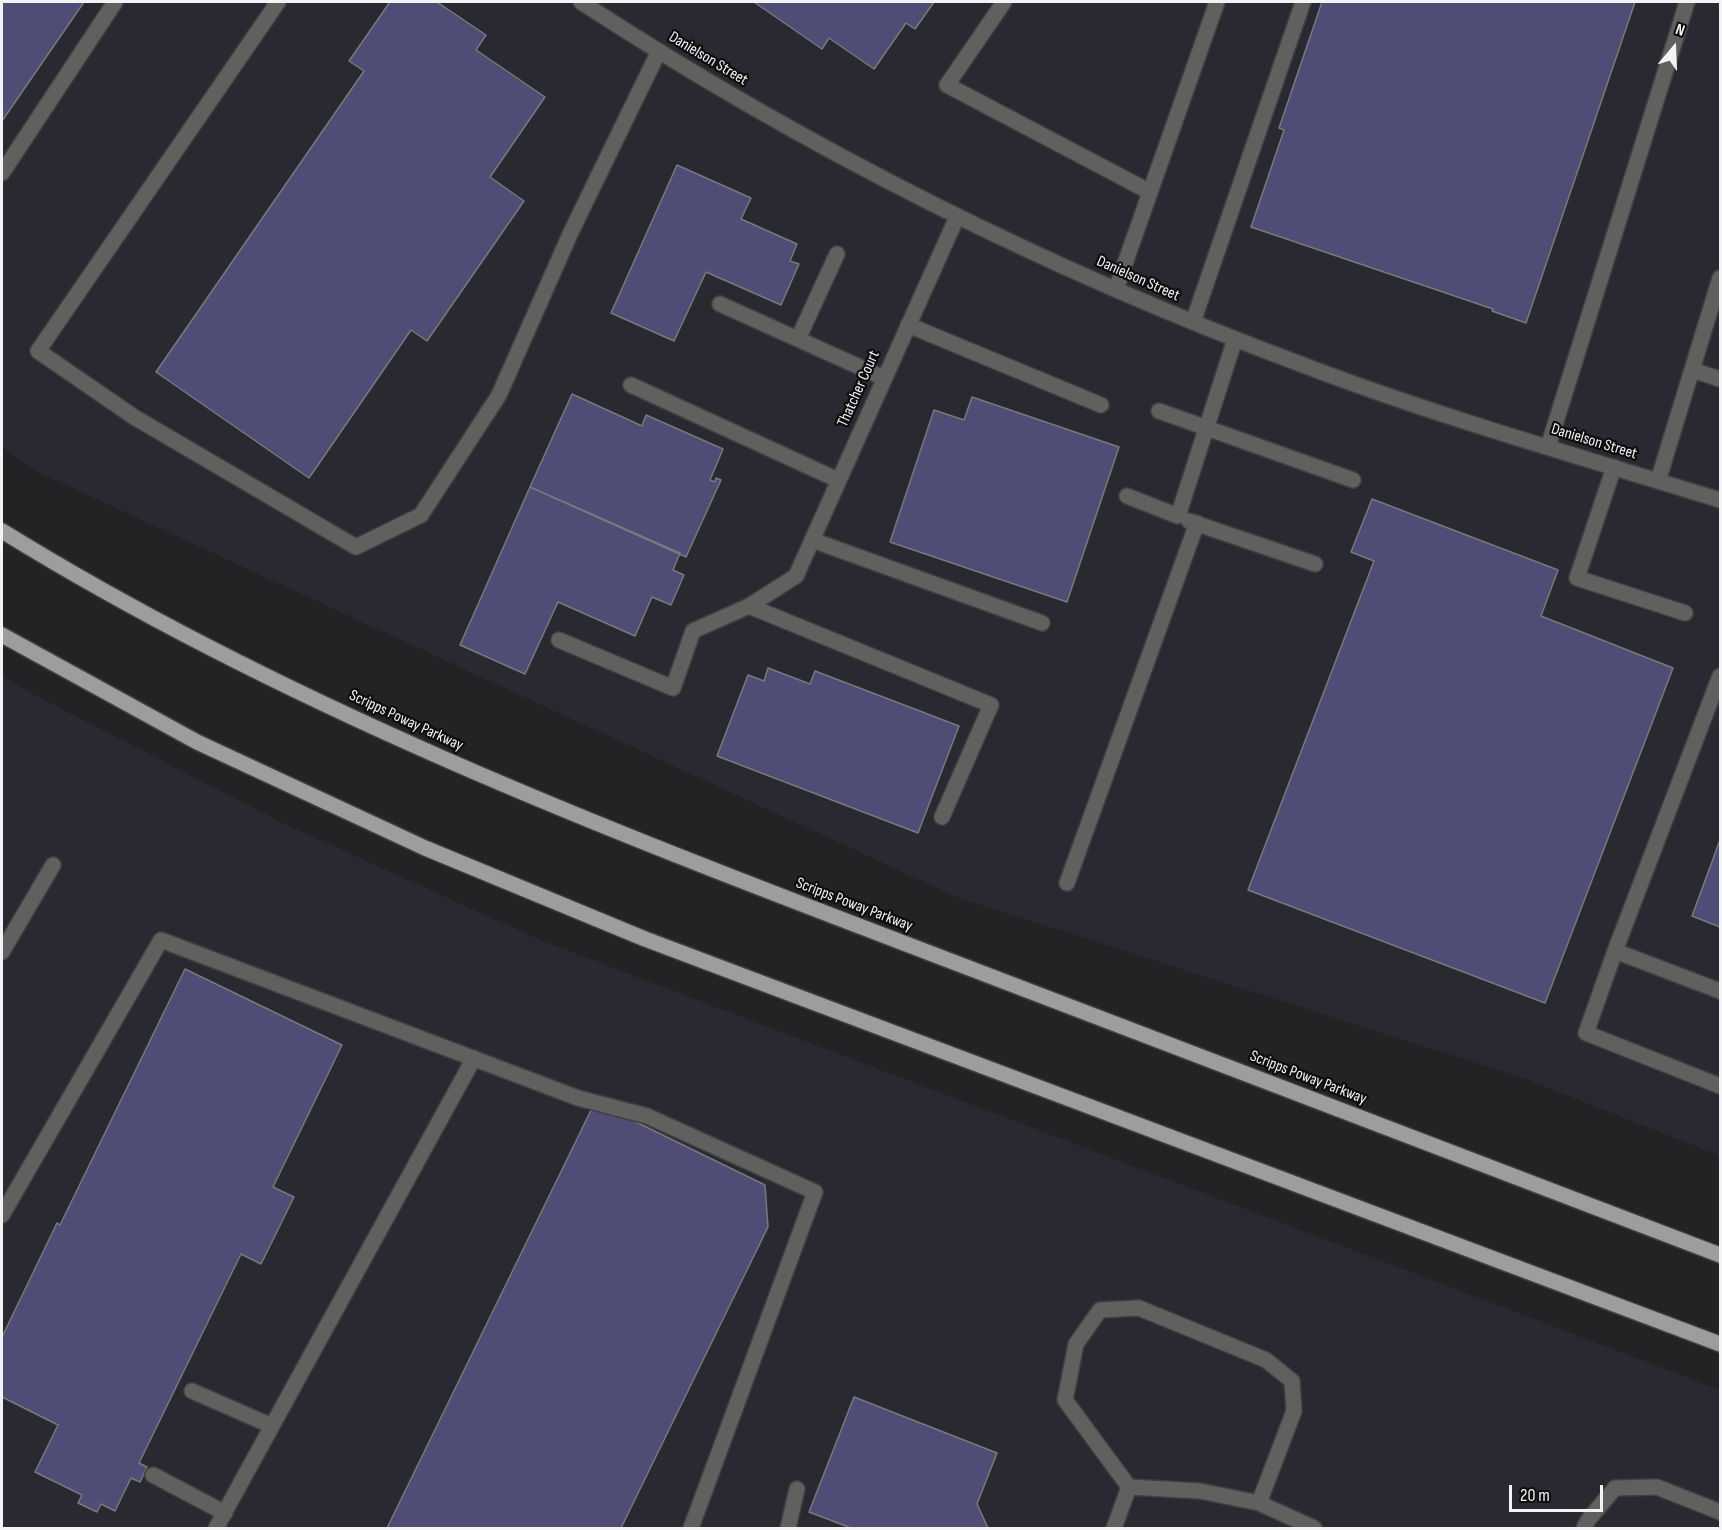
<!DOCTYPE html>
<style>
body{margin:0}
#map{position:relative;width:1722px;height:1530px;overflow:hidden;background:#232325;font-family:"Sofia Sans Condensed",sans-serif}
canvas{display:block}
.frame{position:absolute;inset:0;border:3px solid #f3f3f5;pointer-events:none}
.north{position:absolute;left:1644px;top:18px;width:60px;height:60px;-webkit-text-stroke:4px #0d0d0e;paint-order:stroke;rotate:19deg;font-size:16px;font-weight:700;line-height:24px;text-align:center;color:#f3f3f5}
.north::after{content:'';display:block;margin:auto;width:21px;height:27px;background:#f3f3f5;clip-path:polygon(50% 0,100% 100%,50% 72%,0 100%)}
.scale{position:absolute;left:1509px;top:1485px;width:94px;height:27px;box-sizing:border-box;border:3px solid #f3f3f5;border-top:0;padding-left:8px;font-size:18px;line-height:21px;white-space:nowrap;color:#f3f3f5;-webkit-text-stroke:4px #0d0d0e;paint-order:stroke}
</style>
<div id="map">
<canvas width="1722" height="1530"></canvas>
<div class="frame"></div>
<div class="north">N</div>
<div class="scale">20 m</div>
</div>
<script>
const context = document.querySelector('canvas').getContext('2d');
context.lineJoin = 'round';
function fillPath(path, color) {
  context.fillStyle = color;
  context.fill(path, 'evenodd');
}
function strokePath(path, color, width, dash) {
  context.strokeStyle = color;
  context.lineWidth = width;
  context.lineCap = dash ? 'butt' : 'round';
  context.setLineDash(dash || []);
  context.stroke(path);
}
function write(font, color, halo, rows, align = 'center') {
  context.font = font + ' "Sofia Sans Condensed",sans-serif';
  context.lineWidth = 4.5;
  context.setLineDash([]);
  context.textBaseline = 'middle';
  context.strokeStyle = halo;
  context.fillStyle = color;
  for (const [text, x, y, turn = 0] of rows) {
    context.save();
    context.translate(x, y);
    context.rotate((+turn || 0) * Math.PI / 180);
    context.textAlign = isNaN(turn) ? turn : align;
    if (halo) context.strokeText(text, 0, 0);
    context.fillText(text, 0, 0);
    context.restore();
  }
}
fillPath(new Path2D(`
 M2 2H1720V1156L1526 1079 959 898 38 472 2 447Z
 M2 675 38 697 287 825 540 940 1720 1390V1528H2Z`), '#292931');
const building = new Path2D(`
 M2 2H84L2 121Z
 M390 2H437L486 35 476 50 545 97 490 177 524 201 427 341 411 330 309 478 156 372 364 71 349 61Z
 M754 2H934L915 29 906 23 874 69 829 38 822 49Z
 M1322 2H1635L1526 323 1492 311 1493 309 1251 227 1284 130 1279 128Z
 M677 165 751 198 741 219 797 244 790 261 799 264 781 305 706 272 674 341 611 313Z
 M572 394 642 426 646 415 723 449 710 480 715 482 716 478 721 480 686 557 530 487Z
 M972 397 1119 447 1067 602 890 542 934 410 964 420Z
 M530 487 680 553 673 570 684 575 671 605 652 597 635 636 558 602 525 674 460 645Z
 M1372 499 1558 570 1541 616 1673 668 1545 1003 1248 890 1374 561 1351 552Z
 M768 668 810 684 815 671 959 726 918 833 717 756 748 675 764 681Z
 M1720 840V927L1692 916Z
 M185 969 342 1045 273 1187 294 1197 261 1264 241 1254 139 1463 147 1467 140 1482 131 1478 115 1511 101 1504 97 1512 78 1503 82 1495 35 1472 58 1425 2 1397V1337L57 1223 60 1225Z
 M595 1102 765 1185 768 1227 621 1528H387Z
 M854 1397 997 1453 977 1504 988 1528H851L809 1512Z`);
fillPath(building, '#4f4c75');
strokePath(building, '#79797b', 1.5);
const service = new Path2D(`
 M278 2 38 351 134 417 356 547 421 515 499 395 571 232 659 51
 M1004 2 947 85 1150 192
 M2 173 115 2
 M1116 289 1217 2
 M720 304 884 378
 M1193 322 1303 2
 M908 325 1101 405
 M798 339 837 254
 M1692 370 1720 379
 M631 385 838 480
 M1159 411 1353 480
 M1548 447 1687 2
 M1614 467 1577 578 1685 613
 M1658 481 1720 278
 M1127 496 1178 516 1235 339
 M1189 521 1315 564
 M812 540 1042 623
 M749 606 991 705 942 817
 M559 640 673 688 693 631 749 606 796 576
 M1720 676 1615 951 1720 991
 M1067 883 1197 523
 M1615 951 1586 1033 1720 1086
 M2 952 53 865
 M2 1215 161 940 578 1098 647 1116 815 1192 691 1528
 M192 1391 272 1426
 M153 1475 225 1513
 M1259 1503 1294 1411 1292 1381 1266 1360 1139 1308 1100 1310 1076 1344 1065 1400 1129 1487 1200 1491 1259 1503 1314 1528
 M216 1528 474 1058
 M788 1528 797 1489
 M1584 1528 1588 1520 1615 1488 1657 1487 1720 1512`);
const minor = new Path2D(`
 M796 576 957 217
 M1114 1528 1129 1487`);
const tertiary = new Path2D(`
 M581 2C807 149 1050 271 1303 365 1439 417 1581 457 1720 500`);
const primary = new Path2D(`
 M2 531C287 707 602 828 914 947 1183 1050 1452 1152 1720 1255
 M2 635 197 742 425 848 645 939 1720 1344`);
strokePath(service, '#404042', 18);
strokePath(minor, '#404042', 18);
strokePath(tertiary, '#404042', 18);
strokePath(primary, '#404042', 18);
strokePath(service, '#60605f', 15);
strokePath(minor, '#60605f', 15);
strokePath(tertiary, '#60605f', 15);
strokePath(primary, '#9d9d9b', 15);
write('16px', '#f3f3f5', '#0d0d0e', [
 ["Danielson Street",708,59,31],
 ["Danielson Street",1138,279,24],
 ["Thatcher Court",859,389,-66],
 ["Danielson Street",1594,442,17],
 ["Scripps Poway Parkway",406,721,25],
 ["Scripps Poway Parkway",854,905,21],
 ["Scripps Poway Parkway",1308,1078,21]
]);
</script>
